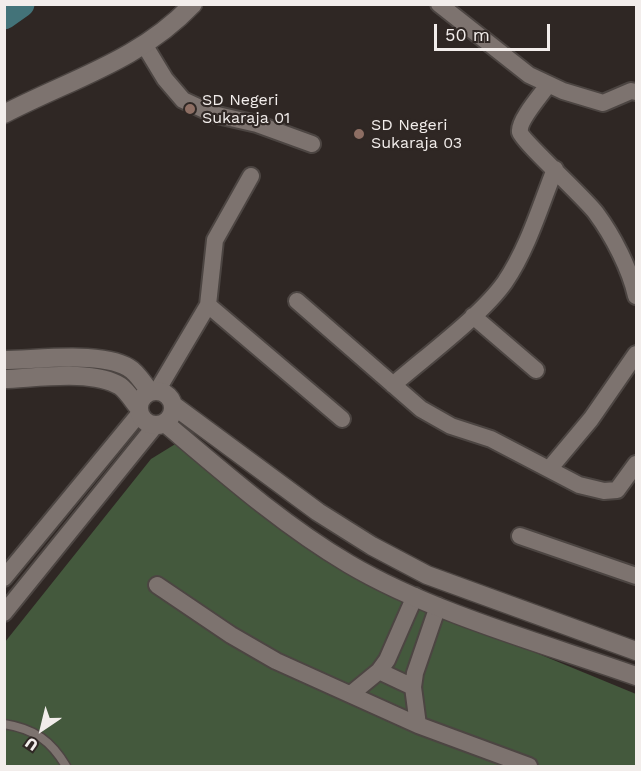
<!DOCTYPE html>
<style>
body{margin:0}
#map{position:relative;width:641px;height:771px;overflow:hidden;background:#2f2724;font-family:"Work Sans",sans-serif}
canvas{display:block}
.frame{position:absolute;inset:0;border:6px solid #f2edeb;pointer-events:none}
.north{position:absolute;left:12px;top:699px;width:60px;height:60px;-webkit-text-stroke:4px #2f2724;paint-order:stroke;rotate:215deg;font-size:16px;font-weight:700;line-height:24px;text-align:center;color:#f2edeb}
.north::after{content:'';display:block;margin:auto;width:21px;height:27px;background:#f2edeb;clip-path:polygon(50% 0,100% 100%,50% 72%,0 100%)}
.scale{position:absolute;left:434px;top:24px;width:116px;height:27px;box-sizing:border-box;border:3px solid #f2edeb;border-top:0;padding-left:8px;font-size:18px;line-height:21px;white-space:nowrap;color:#f2edeb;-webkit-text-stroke:4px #2f2724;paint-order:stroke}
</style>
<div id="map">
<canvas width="641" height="771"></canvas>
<div class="frame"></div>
<div class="north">U</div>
<div class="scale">50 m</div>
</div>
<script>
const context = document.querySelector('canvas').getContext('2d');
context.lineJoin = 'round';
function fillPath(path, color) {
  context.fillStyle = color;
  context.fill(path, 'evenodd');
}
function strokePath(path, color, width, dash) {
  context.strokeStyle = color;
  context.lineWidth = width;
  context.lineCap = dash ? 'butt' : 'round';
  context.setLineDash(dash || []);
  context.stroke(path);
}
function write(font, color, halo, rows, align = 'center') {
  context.font = font + ' "Work Sans",sans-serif';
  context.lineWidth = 4.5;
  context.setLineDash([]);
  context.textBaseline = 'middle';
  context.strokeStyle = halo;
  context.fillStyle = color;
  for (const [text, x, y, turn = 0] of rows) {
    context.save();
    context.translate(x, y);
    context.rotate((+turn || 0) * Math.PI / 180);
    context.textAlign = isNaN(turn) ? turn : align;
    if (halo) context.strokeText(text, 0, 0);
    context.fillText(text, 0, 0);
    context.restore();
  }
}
fillPath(new Path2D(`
 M177 443 371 575 483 631 636 694V766H5V642L151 459Z`), '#44593d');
strokePath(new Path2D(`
 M4 16 21 4`), '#437379', 27);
const service = new Path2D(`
 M4 724C35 729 51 741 66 766`);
const minor = new Path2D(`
 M439 4 529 75 563 91 603 103 631 91 636 92
 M145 46 165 79 183 100 213 114 257 124 312 144
 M548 85C541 95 518 121 520 132 522 141 585 198 596 213 613 236 630 269 636 296
 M297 301 421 409 451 426 491 439 579 485 604 491 617 490 636 464
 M208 305 342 419
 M473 316 536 370
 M393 385C425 357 482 315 505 282 528 248 540 207 555 169
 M157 391 208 305 215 240 251 176
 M550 468 591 419 636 354
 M520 536 636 576
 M4 578 139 414
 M157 585 231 635 276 661 418 725 529 766
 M4 613 155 426
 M379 671 413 687
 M351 694 379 671 387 660 415 596
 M418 725 413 687 415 673 438 606`);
const tertiary = new Path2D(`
 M4 114C71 79 139 61 193 4
 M4 360C37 360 107 350 132 370 139 376 145 385 150 392
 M4 379C36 378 93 369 120 386 127 391 133 401 138 407
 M139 408a17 17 0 1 1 34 0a17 17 0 1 1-34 0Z
 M173 405 318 512 372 546 427 575 636 651
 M165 423C224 473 283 525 349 564 432 613 545 644 636 676`);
strokePath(service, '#4c4542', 11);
strokePath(minor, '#4c4542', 20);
strokePath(tertiary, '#4c4542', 21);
strokePath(service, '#7d736f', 8);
strokePath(minor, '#7d736f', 16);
strokePath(tertiary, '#7d736f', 18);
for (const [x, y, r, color] of [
 [190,109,6,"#8d6e63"],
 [359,134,6,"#8d6e63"]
]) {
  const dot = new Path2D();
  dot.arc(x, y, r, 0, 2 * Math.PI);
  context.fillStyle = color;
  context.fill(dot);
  strokePath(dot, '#2f2724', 2);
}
write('16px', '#f2edeb', '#2f2724', [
 ["SD Negeri",202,100],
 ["Sukaraja 01",202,118],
 ["SD Negeri",371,125],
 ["Sukaraja 03",371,143]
], 'left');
</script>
